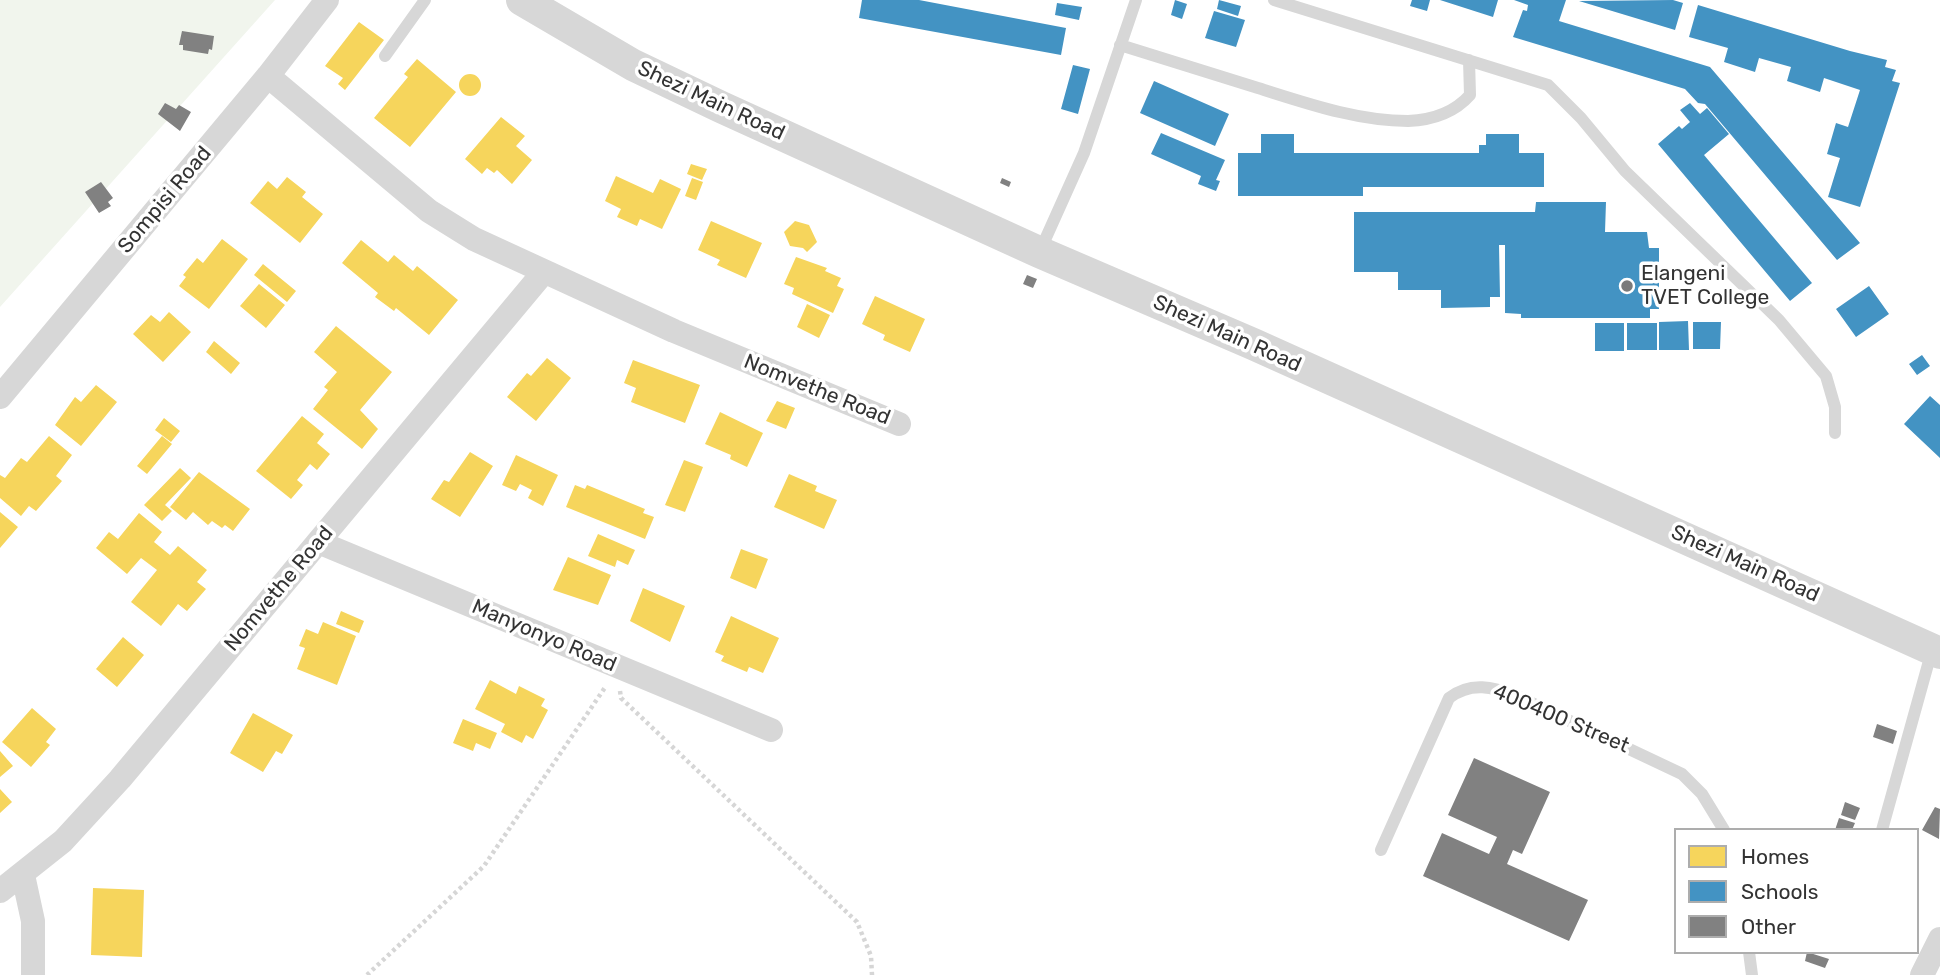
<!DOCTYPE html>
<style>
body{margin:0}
#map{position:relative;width:1940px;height:975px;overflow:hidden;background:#fff;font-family:Rubik,sans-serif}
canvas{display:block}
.legend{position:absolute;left:1674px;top:828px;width:245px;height:126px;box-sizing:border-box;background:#fff;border:2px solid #adadad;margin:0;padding:9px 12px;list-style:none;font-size:21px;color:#333}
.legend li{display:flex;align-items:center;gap:14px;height:35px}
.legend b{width:35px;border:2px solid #adadad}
</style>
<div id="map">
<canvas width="1940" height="975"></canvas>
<ul class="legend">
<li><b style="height:19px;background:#f6d55c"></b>Homes</li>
<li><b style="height:19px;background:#4393c3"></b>Schools</li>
<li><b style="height:19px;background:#818181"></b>Other</li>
</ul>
</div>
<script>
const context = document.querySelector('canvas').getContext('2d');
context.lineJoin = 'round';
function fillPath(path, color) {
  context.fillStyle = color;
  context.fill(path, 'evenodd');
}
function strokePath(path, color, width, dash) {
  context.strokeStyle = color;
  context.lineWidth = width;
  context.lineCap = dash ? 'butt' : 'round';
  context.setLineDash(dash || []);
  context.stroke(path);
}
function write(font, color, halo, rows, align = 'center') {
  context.font = font + ' Rubik,sans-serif';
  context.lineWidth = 7;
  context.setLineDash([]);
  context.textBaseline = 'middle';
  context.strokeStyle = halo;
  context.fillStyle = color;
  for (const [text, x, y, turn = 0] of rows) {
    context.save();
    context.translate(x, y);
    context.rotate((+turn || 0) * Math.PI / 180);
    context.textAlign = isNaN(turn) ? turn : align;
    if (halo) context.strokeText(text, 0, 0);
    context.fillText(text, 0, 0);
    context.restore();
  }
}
fillPath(new Path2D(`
 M0 0H275L0 307Z`), '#f1f5ed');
fillPath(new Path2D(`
 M359 22 384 40 345 90 338 84 343 78 325 66Z
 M417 59 456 92 410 147 374 118 408 77 404 74Z
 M459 85a11 11 0 1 1 22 0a11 11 0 1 1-22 0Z
 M501 117 525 136 516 146 532 160 512 184 497 170 494 173 487 168 482 174 465 159Z
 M691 164 707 169 702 180 687 174Z
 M616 176 653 193 660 179 681 189 662 229 640 219 637 226 617 217 621 209 605 201Z
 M287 177 306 192 302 197 323 214 300 243 250 203 268 181 277 189Z
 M692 178 703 182 696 200 685 196Z
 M711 221 762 243 746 278 717 265 720 260 698 250Z
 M795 221 809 225 817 242 807 252 803 248 790 246 784 232Z
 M222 239 248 259 209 309 179 286 186 277 183 275 197 258 203 263Z
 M361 240 388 262 394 255 413 271 417 266 458 300 429 335 396 308 394 311 375 297 378 293 342 263Z
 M796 257 827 268 825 271 841 278 837 286 844 289 833 313 792 294 794 288 784 284Z
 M263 264 296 291 287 302 254 275Z
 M259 284 285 305 266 328 240 306Z
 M875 296 925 319 910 352 883 340 885 335 862 324Z
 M807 304 830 315 819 338 797 327Z
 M169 312 191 332 163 362 133 334 151 315 160 322Z
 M336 326 392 372 360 410 378 429 362 449 313 409 328 390 324 387 337 372 314 352Z
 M214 341 240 363 231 374 206 352Z
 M547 358 571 378 536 421 507 397 527 373 531 376Z
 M633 360 700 385 685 423 631 402 636 388 624 383Z
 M96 385 117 402 81 446 55 425 75 397 81 402Z
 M777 401 795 408 786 429 766 421Z
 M720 412 763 433 747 467 730 459 731 455 705 444Z
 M302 416 324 434 317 443 330 454 317 470 310 464 297 480 303 485 291 499 256 471Z
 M164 418 180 431 171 442 155 430Z
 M49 436 72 455 56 476 62 481 36 511 29 506 21 516 0 498V475L5 478 21 458 27 462Z
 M162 436 172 444 147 474 137 466Z
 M470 452 493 466 460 517 431 499 444 480 449 482Z
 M516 455 558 475 543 506 528 498 532 490 520 484 516 491 502 485Z
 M684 460 703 467 685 512 665 505Z
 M180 468 191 478 165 505 172 511 162 521 144 505Z
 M199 472 250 509 233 531 225 525 222 528 212 521 208 525 193 512 186 520 170 507Z
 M789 474 817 486 815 491 837 500 824 529 774 507Z
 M575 485 585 489 587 485 645 509 643 513 654 517 645 539 566 507Z
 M0 512 18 527 0 548Z
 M139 513 162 532 154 542 170 555 178 546 207 570 197 582 206 589 187 611 178 604 161 626 131 602 157 570 141 558 127 574 96 548 109 532 118 539Z
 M598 534 635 550 628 565 617 560 615 567 588 556Z
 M741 549 768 559 756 589 730 578Z
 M568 557 611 575 598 605 553 590Z
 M643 588 685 606 670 642 630 621Z
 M341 611 364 621 359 633 336 624Z
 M731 616 779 638 763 673 749 667 747 672 721 661 724 656 715 652Z
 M323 622 356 636 337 685 297 669 305 648 299 646 306 629 318 634Z
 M123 637 144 655 117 687 96 669Z
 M490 680 516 694 519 686 545 699 541 706 548 710 533 739 526 735 522 743 501 732 505 724 475 709Z
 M32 708 56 729 46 742 50 745 31 767 2 742Z
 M253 713 293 735 282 754 276 751 263 772 230 753Z
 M463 719 497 733 490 749 476 743 473 751 453 743Z
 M0 751 13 766 0 777Z
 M0 789 12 802 0 813Z
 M93 888 144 890 142 957 91 955Z`), '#f6d55c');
fillPath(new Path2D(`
 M862 0H919L1066 28 1061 55 859 18Z
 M1175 0 1187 4 1182 19 1171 15Z
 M1219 0 1241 6 1238 16 1217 9Z
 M1412 0H1430L1427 11 1410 6Z
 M1440 0H1498L1493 17Z
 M1514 0H1566L1559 21 1710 67 1860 243 1837 260 1705 104 1698 103 1685 89 1513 37 1523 10 1527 11 1528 5Z
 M1673 0 1683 3 1675 30 1579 1Z
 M1057 3 1082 7 1079 20 1055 15Z
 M1698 5 1850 51 1887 60 1885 67 1896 70 1892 81 1900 83 1860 207 1828 197 1840 158 1827 154 1836 123 1848 127 1860 90 1824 78 1820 92 1787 81 1791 67 1759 58 1755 72 1724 62 1728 48 1689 37Z
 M1214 11 1245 20 1236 47 1205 38Z
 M1073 65 1090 69 1078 114 1061 109Z
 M1154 81 1229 114 1215 146 1140 113Z
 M1690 103 1700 114 1707 108 1729 134 1704 155 1812 283 1790 301 1658 144 1679 126 1682 129 1690 122 1680 110Z
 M1161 133 1225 160 1216 180 1220 181 1216 191 1198 184 1201 176 1151 154Z
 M1261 134H1294V153H1479V145H1486V134H1519V153H1544V187H1363V196H1238V153H1261Z
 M1536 202H1606L1605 232H1647L1649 248H1659V309H1650V318H1521V314L1505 313V245H1499L1500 297H1490V307L1441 308V290H1398V272H1354V212H1535Z
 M1869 286 1889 314 1856 337 1836 309Z
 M1688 321 1689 350H1659V322Z
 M1693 322H1721L1720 349H1693Z
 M1595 323H1624V351H1595Z
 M1627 323H1657V350H1627Z
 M1922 355 1930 366 1917 375 1909 364Z
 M1930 396 1940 405V458L1904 424Z`), '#4393c3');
fillPath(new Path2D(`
 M182 31 214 36 212 50 209 49 208 54 183 50V45H179Z
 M165 103 176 109 179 105 191 112 180 131 158 114Z
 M1002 178 1011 182 1009 187 1000 183Z
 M101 182 113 198 108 202 111 206 99 213 85 192Z
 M1027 275 1037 279 1033 288 1023 284Z
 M1877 724 1897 731 1893 744 1873 737Z
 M1474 758 1550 792 1522 854 1513 850 1507 864 1588 900 1569 941 1423 876 1442 833 1489 854 1497 837 1448 815Z
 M1845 802 1860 808 1855 820 1841 815Z
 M1935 807 1940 809 1939 839 1922 830Z
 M1839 818 1855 823 1852 830H1835Z
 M1807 952 1829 959 1825 968 1805 961Z`), '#818181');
strokePath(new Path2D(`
 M620 691 621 698 857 922 871 956 872 975
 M367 975 484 866 606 686`), '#d6d6d6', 4.5, [3.5, 3.5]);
strokePath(new Path2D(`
 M1274 0 1548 85 1581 118 1625 171 1779 320 1826 376 1835 407V433
 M1120 45C1166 59 1212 74 1258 88 1306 103 1357 121 1408 121 1432 120 1454 113 1470 95L1469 60
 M385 56 425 0
 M1040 251 1084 153 1136 0
 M1882 830 1932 650
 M1381 850 1449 698C1471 681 1493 687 1517 696L1682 774 1702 794 1724 830
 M1749 952 1752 975`), '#d7d7d7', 12);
strokePath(new Path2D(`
 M268 76 429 211 474 239 674 331 899 424
 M0 397 268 76 327 0
 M318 542 771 730
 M23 875 33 921V975
 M0 891 63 841 120 779 543 273
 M1922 975 1940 939`), '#d7d7d7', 24);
strokePath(new Path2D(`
 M522 0 633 65 721 107 1039 252 1253 344 1940 653`), '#d7d7d7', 32);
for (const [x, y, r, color] of [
 [1627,286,7,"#7a7a7a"]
]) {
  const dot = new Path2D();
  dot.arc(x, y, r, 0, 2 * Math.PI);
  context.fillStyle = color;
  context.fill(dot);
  strokePath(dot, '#fff', 2.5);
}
write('21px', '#333', '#fff', [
 ["Shezi Main Road",711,101,25],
 ["Sompisi Road",165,200,-50],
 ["Shezi Main Road",1227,334,24],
 ["Nomvethe Road",817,390,22],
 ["Shezi Main Road",1745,564,24],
 ["Nomvethe Road",279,589,-50],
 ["Manyonyo Road",544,636,23],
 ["400400 Street",1561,719,23]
]);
write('21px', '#333', '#fff', [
 ["Elangeni",1641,274],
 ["TVET College",1641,298]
], 'left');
</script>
